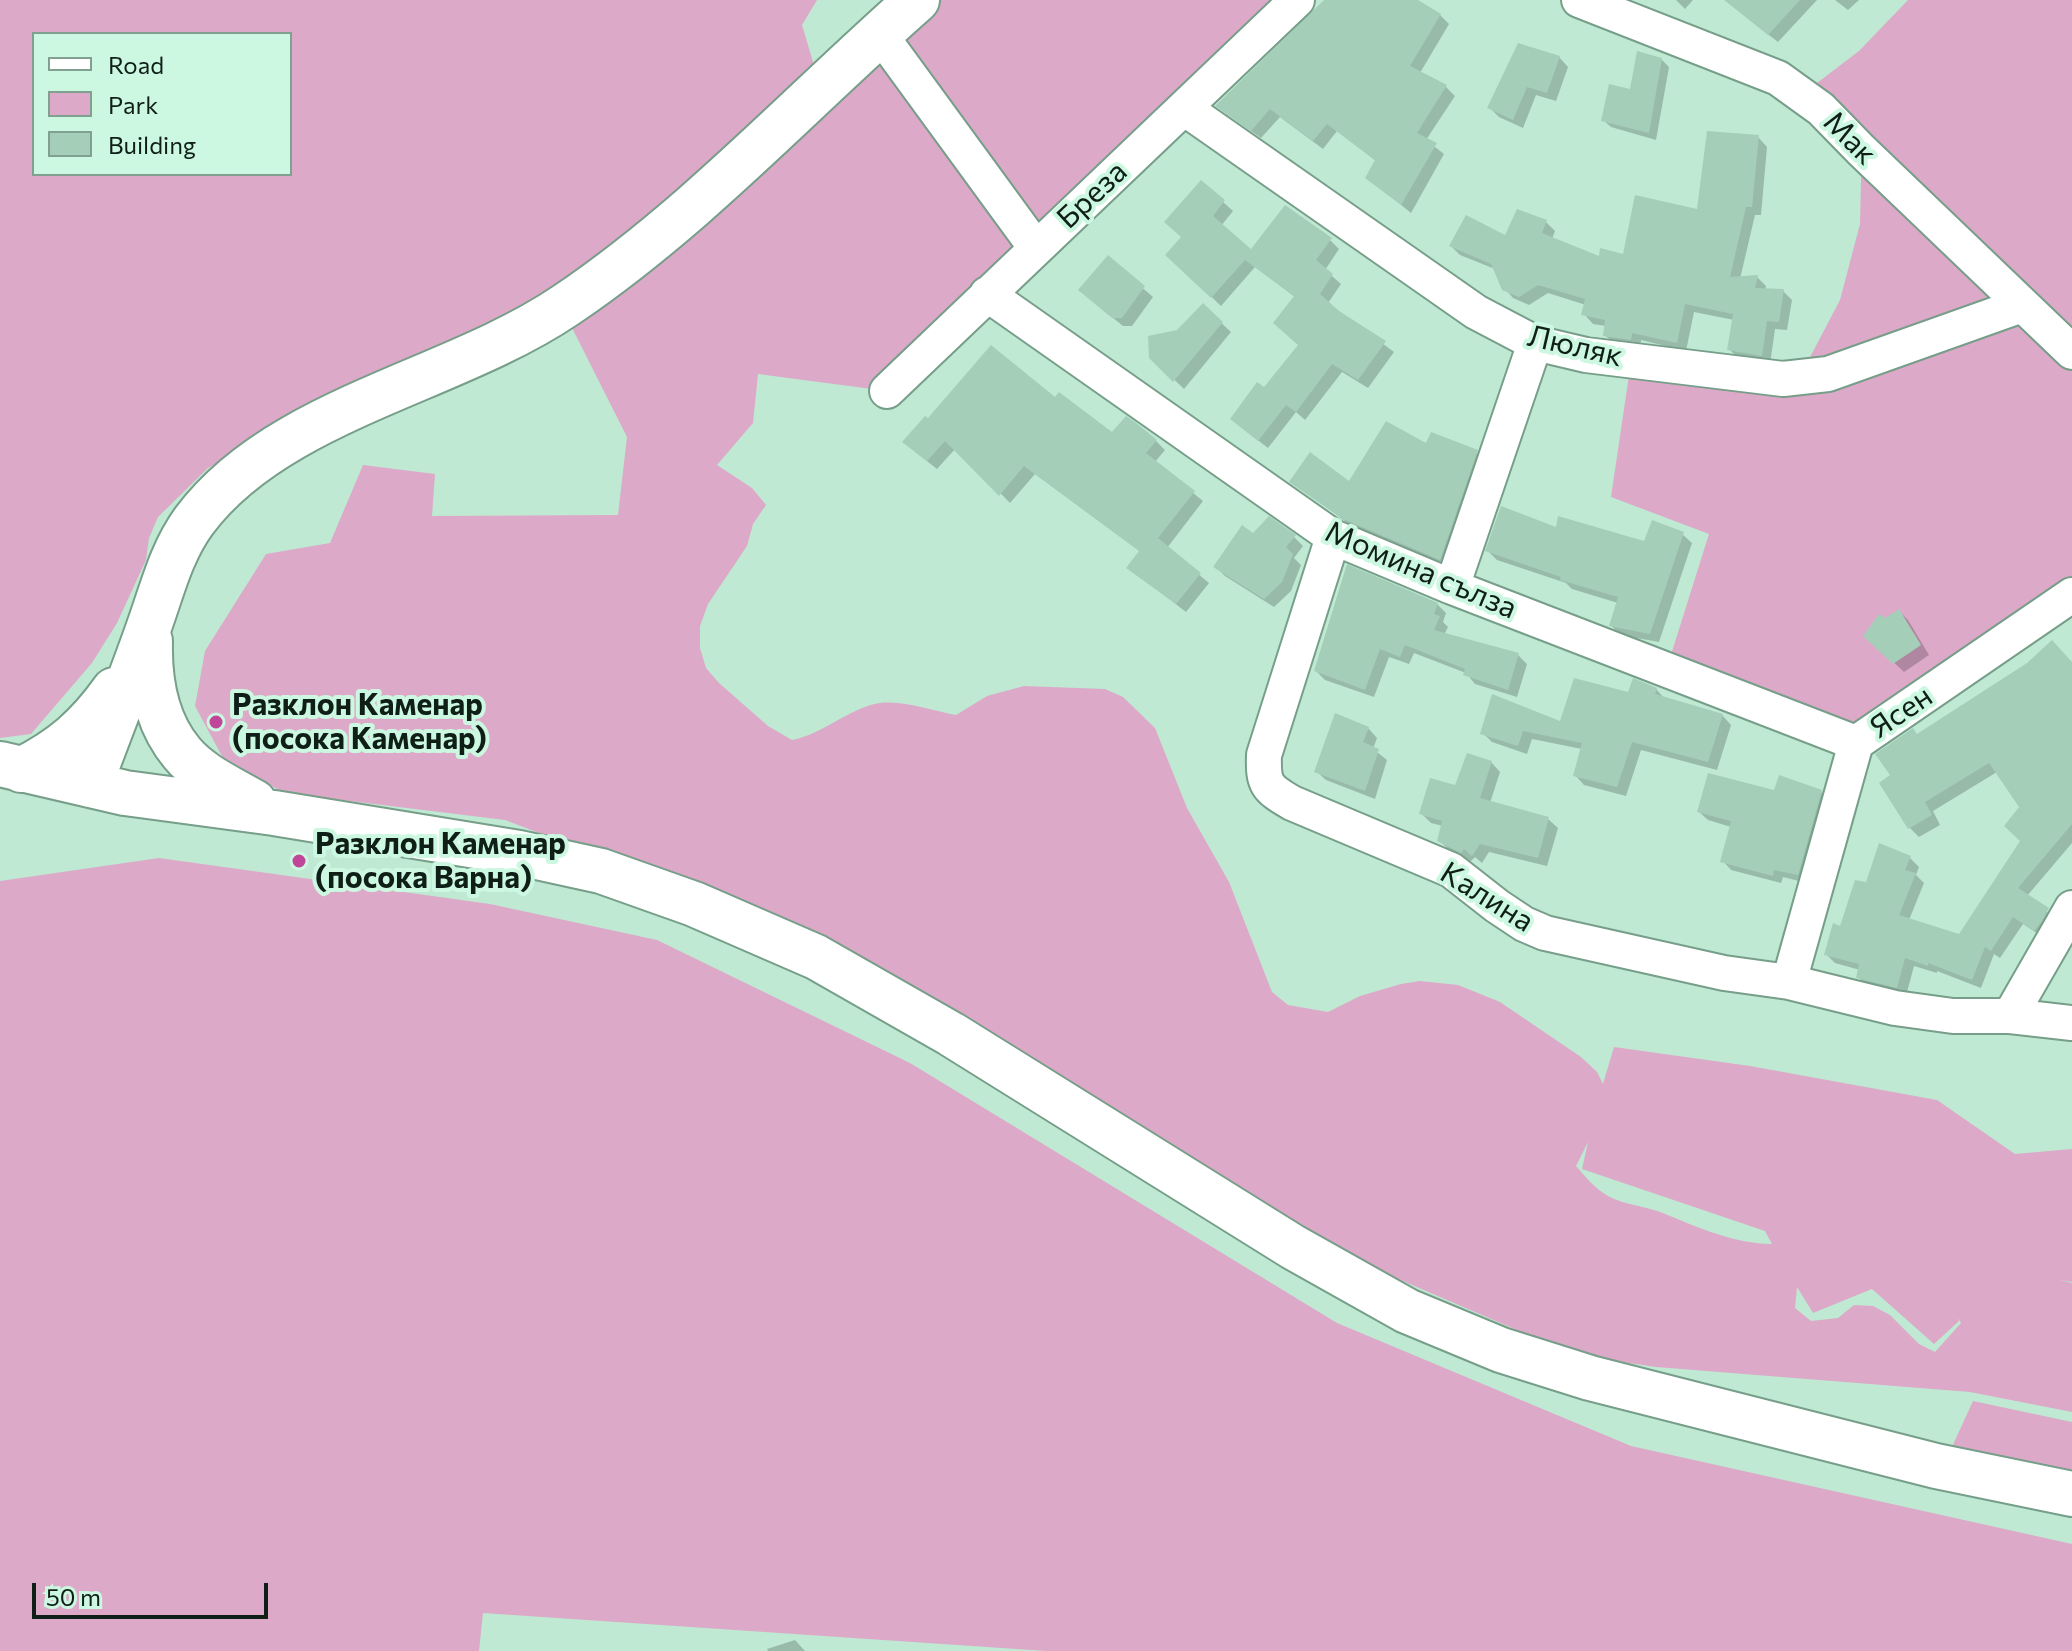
<!DOCTYPE html>
<meta charset="utf-8">
<style>
body{margin:0}
#map{position:relative;width:2072px;height:1651px;overflow:hidden;background:#bfe9d3;font-family:Commissioner,sans-serif}
canvas{display:block}
.legend{position:absolute;left:32px;top:32px;width:260px;height:144px;box-sizing:border-box;background:#ccf7e0;border:2px solid #80a090;margin:0;padding:10px 14px;list-style:none;font-size:24px;color:#0f1e17}
.legend li{display:flex;align-items:center;gap:16px;height:40px}
.legend b{width:40px;border:2px solid #80a090}
.scale{position:absolute;left:32px;top:1583px;width:236px;height:36px;box-sizing:border-box;border:4px solid #0f1e17;border-top:0;padding-left:10px;font-size:24px;line-height:28px;white-space:nowrap;color:#0f1e17;-webkit-text-stroke:6px #ccf7e0;paint-order:stroke}
</style>
<div id="map">
<canvas width="2072" height="1651"></canvas>
<ul class="legend">
<li><b style="height:10px;background:#fff"></b>Road</li>
<li><b style="height:22px;background:#dda9c8"></b>Park</li>
<li><b style="height:22px;background:#a5ceb9"></b>Building</li>
</ul>
<div class="scale">50 m</div>
</div>
<script>
const context = document.querySelector('canvas').getContext('2d');
context.lineJoin = 'round';
function fillPath(path, color) {
  context.fillStyle = color;
  context.fill(path, 'evenodd');
}
function strokePath(path, color, width, dash) {
  context.strokeStyle = color;
  context.lineWidth = width;
  context.lineCap = dash ? 'butt' : 'round';
  context.setLineDash(dash || []);
  context.stroke(path);
}
function write(font, color, halo, rows, align = 'center') {
  context.font = font + ' Commissioner,sans-serif';
  context.lineWidth = 8;
  context.setLineDash([]);
  context.textBaseline = 'middle';
  context.strokeStyle = halo;
  context.fillStyle = color;
  for (const [text, x, y, turn = 0] of rows) {
    context.save();
    context.translate(x, y);
    context.rotate((+turn || 0) * Math.PI / 180);
    context.textAlign = isNaN(turn) ? turn : align;
    if (halo) context.strokeText(text, 0, 0);
    context.fillText(text, 0, 0);
    context.restore();
  }
}
fillPath(new Path2D(`
 M0 0H817L802 25 816 72 716 166 535 312 320 409 208 468 158 517 149 538 146 560 117 623 92 663 31 734 0 738ZM34 34H290V174H34Z
 M917 0H1297L887 391 758 374 753 423 717 465 752 488 766 505 753 524 747 546 708 604 700 626V648L706 668 719 683 768 726 792 740C824 734 850 707 880 703 904 700 933 711 956 715L987 696 1024 686 1105 689 1123 697 1155 728 1187 808 1229 882 1272 992 1288 1005 1328 1012 1360 996 1401 984 1420 981 1458 985 1500 1002 1581 1057 1597 1072 1603 1084 1614 1047 1750 1066 1937 1100 2015 1154 2072 1149V1282L2060 1280 2072 1283V1412L1970 1392 1656 1367 1575 1355 1340 1254 832 945 505 820 284 793 223 758 195 706 205 651 266 554 330 543 363 465 435 474 432 516 618 515 627 437 562 308ZM1588 1142 1582 1169 1765 1231 1772 1244C1736 1244 1696 1227 1663 1213 1646 1206 1624 1205 1608 1196 1595 1189 1585 1176 1576 1166ZM1797 1287 1813 1313 1872 1289 1934 1344 1959 1321 1958 1318 1961 1323 1935 1352 1919 1344 1890 1315 1873 1306 1854 1305 1838 1318 1811 1321 1795 1308Z
 M1908 0H2072V583L1857 731 1669 661 1709 534 1611 497 1629 375 1808 361 1840 300 1860 224 1862 138 1813 86 1859 51Z
 M159 858 490 904 657 940 910 1063 1337 1323 1631 1446 2072 1544V1651H1046L483 1613 479 1651H0V881Z
 M1973 1401 2072 1422V1485L1946 1460Z`), '#dda9c8');
fillPath(new Path2D(`
 M1328 0H1414L1440 15 1449 24 1420 73 1446 87 1455 96 1426 140 1444 154 1411 213 1368 178 1376 161 1337 131 1323 149 1280 117 1261 138 1227 114Z
 M1676 0H1693L1685 9Z
 M1760 0H1817L1778 42 1756 25Z
 M1835 0H1859L1848 10Z
 M1559 57 1568 67 1556 101 1536 95 1523 128 1499 117 1490 108Z
 M1661 59 1669 67 1656 140 1611 127 1603 120Z
 M1758 137 1767 147 1761 215H1755L1740 279 1757 277 1766 286 1765 291H1783L1792 300 1787 330 1775 329 1770 364 1738 358 1729 349 1734 320 1694 312 1686 351 1641 340 1640 348 1615 345 1605 335 1606 326 1593 324 1584 314 1586 305 1548 293 1529 305 1513 298 1504 288 1495 269 1460 255 1451 246 1506 238 1546 222 1555 231 1552 239 1601 259 1624 256 1699 211Z
 M1201 182 1233 211 1221 226 1251 252 1330 240 1339 249 1325 270 1341 284 1328 303 1394 352 1368 388 1342 372 1305 420 1296 412 1268 448 1242 428 1264 390 1300 346 1295 297 1255 267 1221 306 1168 255 1184 237Z
 M1108 258 1153 297 1132 326H1123L1090 299Z
 M1203 306 1231 332 1184 389 1151 357Z
 M1055 400 1112 435 1156 441 1165 450 1155 462 1203 501 1167 548 1209 583 1186 612 1129 568 1141 552 1035 474 1010 503 956 448 937 469 914 451Z
 M1426 446 1476 452 1486 461 1449 568 1354 528 1292 481 1350 484Z
 M1557 529 1645 543 1682 534 1692 543 1659 642 1620 635 1611 625 1618 603 1572 589 1566 583 1497 560 1488 551Z
 M1254 536 1294 537 1303 546 1294 558 1301 565 1291 591 1274 607 1225 576 1216 567Z
 M1437 604 1446 613 1443 622 1448 627 1444 635 1518 655 1527 664 1517 697 1475 684 1466 673 1414 653 1409 664 1389 657 1374 697 1325 680 1316 671Z
 M1899 611 1908 620 1929 655 1904 672 1866 636Z
 M2072 664V843L2027 896 2056 919 2044 938 2023 924 2000 958 1994 954 1981 988 1937 971V973L1914 966 1906 996 1867 986 1858 977 1860 970 1835 963 1826 954 1867 885 1910 858 1919 867 1916 875 1924 883 1909 920 1960 936 2022 841 2021 807 1997 772 1933 811 1940 825 1919 837 1910 828 1892 775 1918 736Z
 M1656 689 1665 699 1722 715 1731 725 1717 770 1641 750 1626 796 1584 785 1575 775 1582 749 1532 739 1527 754 1492 742 1483 733 1562 723 1630 694Z
 M1368 728 1377 738 1373 749 1387 760 1375 799 1326 780 1316 771Z
 M1491 762 1500 772 1490 803 1548 819 1558 828 1547 866 1489 852 1482 863 1475 857 1471 861 1449 850 1439 840 1443 826 1431 823 1422 814Z
 M1775 792H1821L1830 801 1807 883 1783 877 1781 883 1731 870 1723 861 1731 827 1708 820 1699 812Z
 M795 1640 805 1651H768L767 1649Z`), '#0003');
fillPath(new Path2D(`
 M1324 0H1418L1441 14 1410 66 1447 85 1417 133 1437 143 1401 205 1365 178 1375 160 1327 124 1313 141 1270 109 1251 131 1215 106Z
 M1724 0H1800L1768 35Z
 M1518 43 1560 56 1547 93 1527 87 1513 120 1487 108Z
 M1637 51 1662 58 1649 133 1601 121 1609 84 1630 89Z
 M1707 131 1759 135 1752 207H1746L1730 277 1758 275 1755 288 1784 289 1779 322 1767 321 1762 356 1727 350 1733 314 1685 304 1677 343 1632 333 1631 340 1603 336 1605 320 1581 315 1585 299 1538 285 1519 297 1502 290 1491 264 1449 246 1466 215 1505 235 1517 209 1547 220 1542 233 1599 256 1600 248 1623 254 1635 195 1697 209Z
 M1201 180 1225 200 1213 216 1251 249 1285 205 1332 238 1316 260 1333 274 1320 294 1339 311 1386 341 1358 380 1332 364 1296 412 1286 405 1258 441 1230 419 1257 382 1264 387 1298 345 1273 323 1294 296 1245 260 1211 298 1165 255 1181 237 1164 222Z
 M1108 255 1145 286 1122 318H1112L1078 290Z
 M1203 303 1223 322 1173 382 1149 358 1148 336 1177 330Z
 M991 345 1055 397 1059 392 1112 432 1126 416 1135 422 1157 440 1146 453 1195 491 1158 538 1201 573 1176 604 1126 568 1139 551 1024 466 999 496 945 441 927 461 902 442 925 416 928 418Z
 M1386 421 1426 443 1431 432 1478 450 1440 560 1343 519 1289 482 1310 452 1349 481Z
 M1501 506 1556 527 1558 516 1644 541 1652 520 1684 532 1650 634 1609 626 1618 597 1560 580 1561 577 1485 551Z
 M1269 516 1296 535 1286 547 1293 554 1282 582 1264 599 1213 567 1242 525 1253 533Z
 M1347 564 1438 603 1434 614 1440 616 1434 630 1519 653 1508 690 1463 675 1465 669 1405 645 1400 657 1380 649 1365 690 1314 671Z
 M1899 609 1921 645 1893 664 1863 636 1879 614 1885 618Z
 M2052 640 2072 662V824L2018 888 2049 908 2042 921 2034 931 2013 917 1991 951 1985 947 1972 980 1928 963V966L1905 958 1897 988 1856 978 1859 964 1824 955 1833 923 1840 926 1855 880 1866 882 1879 843 1911 856 1905 870 1916 873 1899 915 1959 934 2020 841 2004 826 2019 807 1989 763 1925 802 1932 815 1908 829 1879 783 1890 775 1875 754 1913 728 1917 734 2027 663Z
 M1574 678 1628 692 1633 678 1657 688 1655 694 1723 714 1708 762 1632 742 1617 787 1573 776 1582 743 1523 731 1518 746 1480 734 1492 694 1560 721Z
 M1335 713 1369 727 1363 742 1379 749 1365 791 1314 772Z
 M1467 753 1492 761 1480 798 1549 817 1538 858 1480 844 1472 856 1464 849 1461 853 1437 841 1442 821 1419 814 1430 778 1455 785Z
 M1708 773 1774 790 1779 775 1822 790 1798 875 1774 870 1773 876 1720 862 1731 821 1697 812Z`), '#a5ceb9');
const street = new Path2D(`
 M1579 0 1778 78 1821 109 1861 150 2072 352
 M879 33 1036 248
 M1184 108 1476 312 1535 343 1586 355 1783 379 1828 374 2022 305
 M987 294 1333 537 1452 587 1856 743
 M887 391 1297 0
 M1333 537 1264 755C1263 784 1266 788 1292 803L1451 870 1497 906 1524 924 1545 933 1724 973 1789 982 1895 1008 1953 1016H2010L2072 1023
 M1452 587 1535 343
 M1789 982 1856 743 2072 595
 M2010 1016 2072 908`);
const secondary = new Path2D(`
 M150 641C149 679 156 722 182 753 200 775 230 788 254 802
 M0 764 125 793 274 813 519 853 601 871 694 904 816 957 951 1034 1293 1247 1407 1311 1501 1350 1590 1378 1936 1466 2072 1494
 M21 770C62 749 87 728 114 690
 M90 785C110 730 132 676 151 621 163 587 172 551 194 521 277 409 453 382 566 305 695 218 801 102 917 0`);
strokePath(street, '#769e89', 38);
strokePath(secondary, '#769e89', 48);
strokePath(street, '#fff', 34);
strokePath(secondary, '#fff', 44);
for (const [x, y, r, color] of [
 [216,722,8,"#c0469a"],
 [299,861,8,"#c0469a"]
]) {
  const dot = new Path2D();
  dot.arc(x, y, r, 0, 2 * Math.PI);
  context.fillStyle = color;
  context.fill(dot);
  strokePath(dot, '#ccf7e0', 3);
}
write('30px', '#0f1e17', '#ccf7e0', [
 ["Мак",1850,138,45],
 ["Бреза",1092,195,-43],
 ["Люляк",1575,346,13],
 ["Момина сълза",1421,570,23],
 ["Ясен",1901,712,-34],
 ["Калина",1487,897,32]
]);
write('bold 30px', '#0f1e17', '#ccf7e0', [
 ["Разклон Каменар",232,705],
 ["(посока Каменар)",232,739],
 ["Разклон Каменар",315,844],
 ["(посока Варна)",315,878]
], 'left');
</script>
